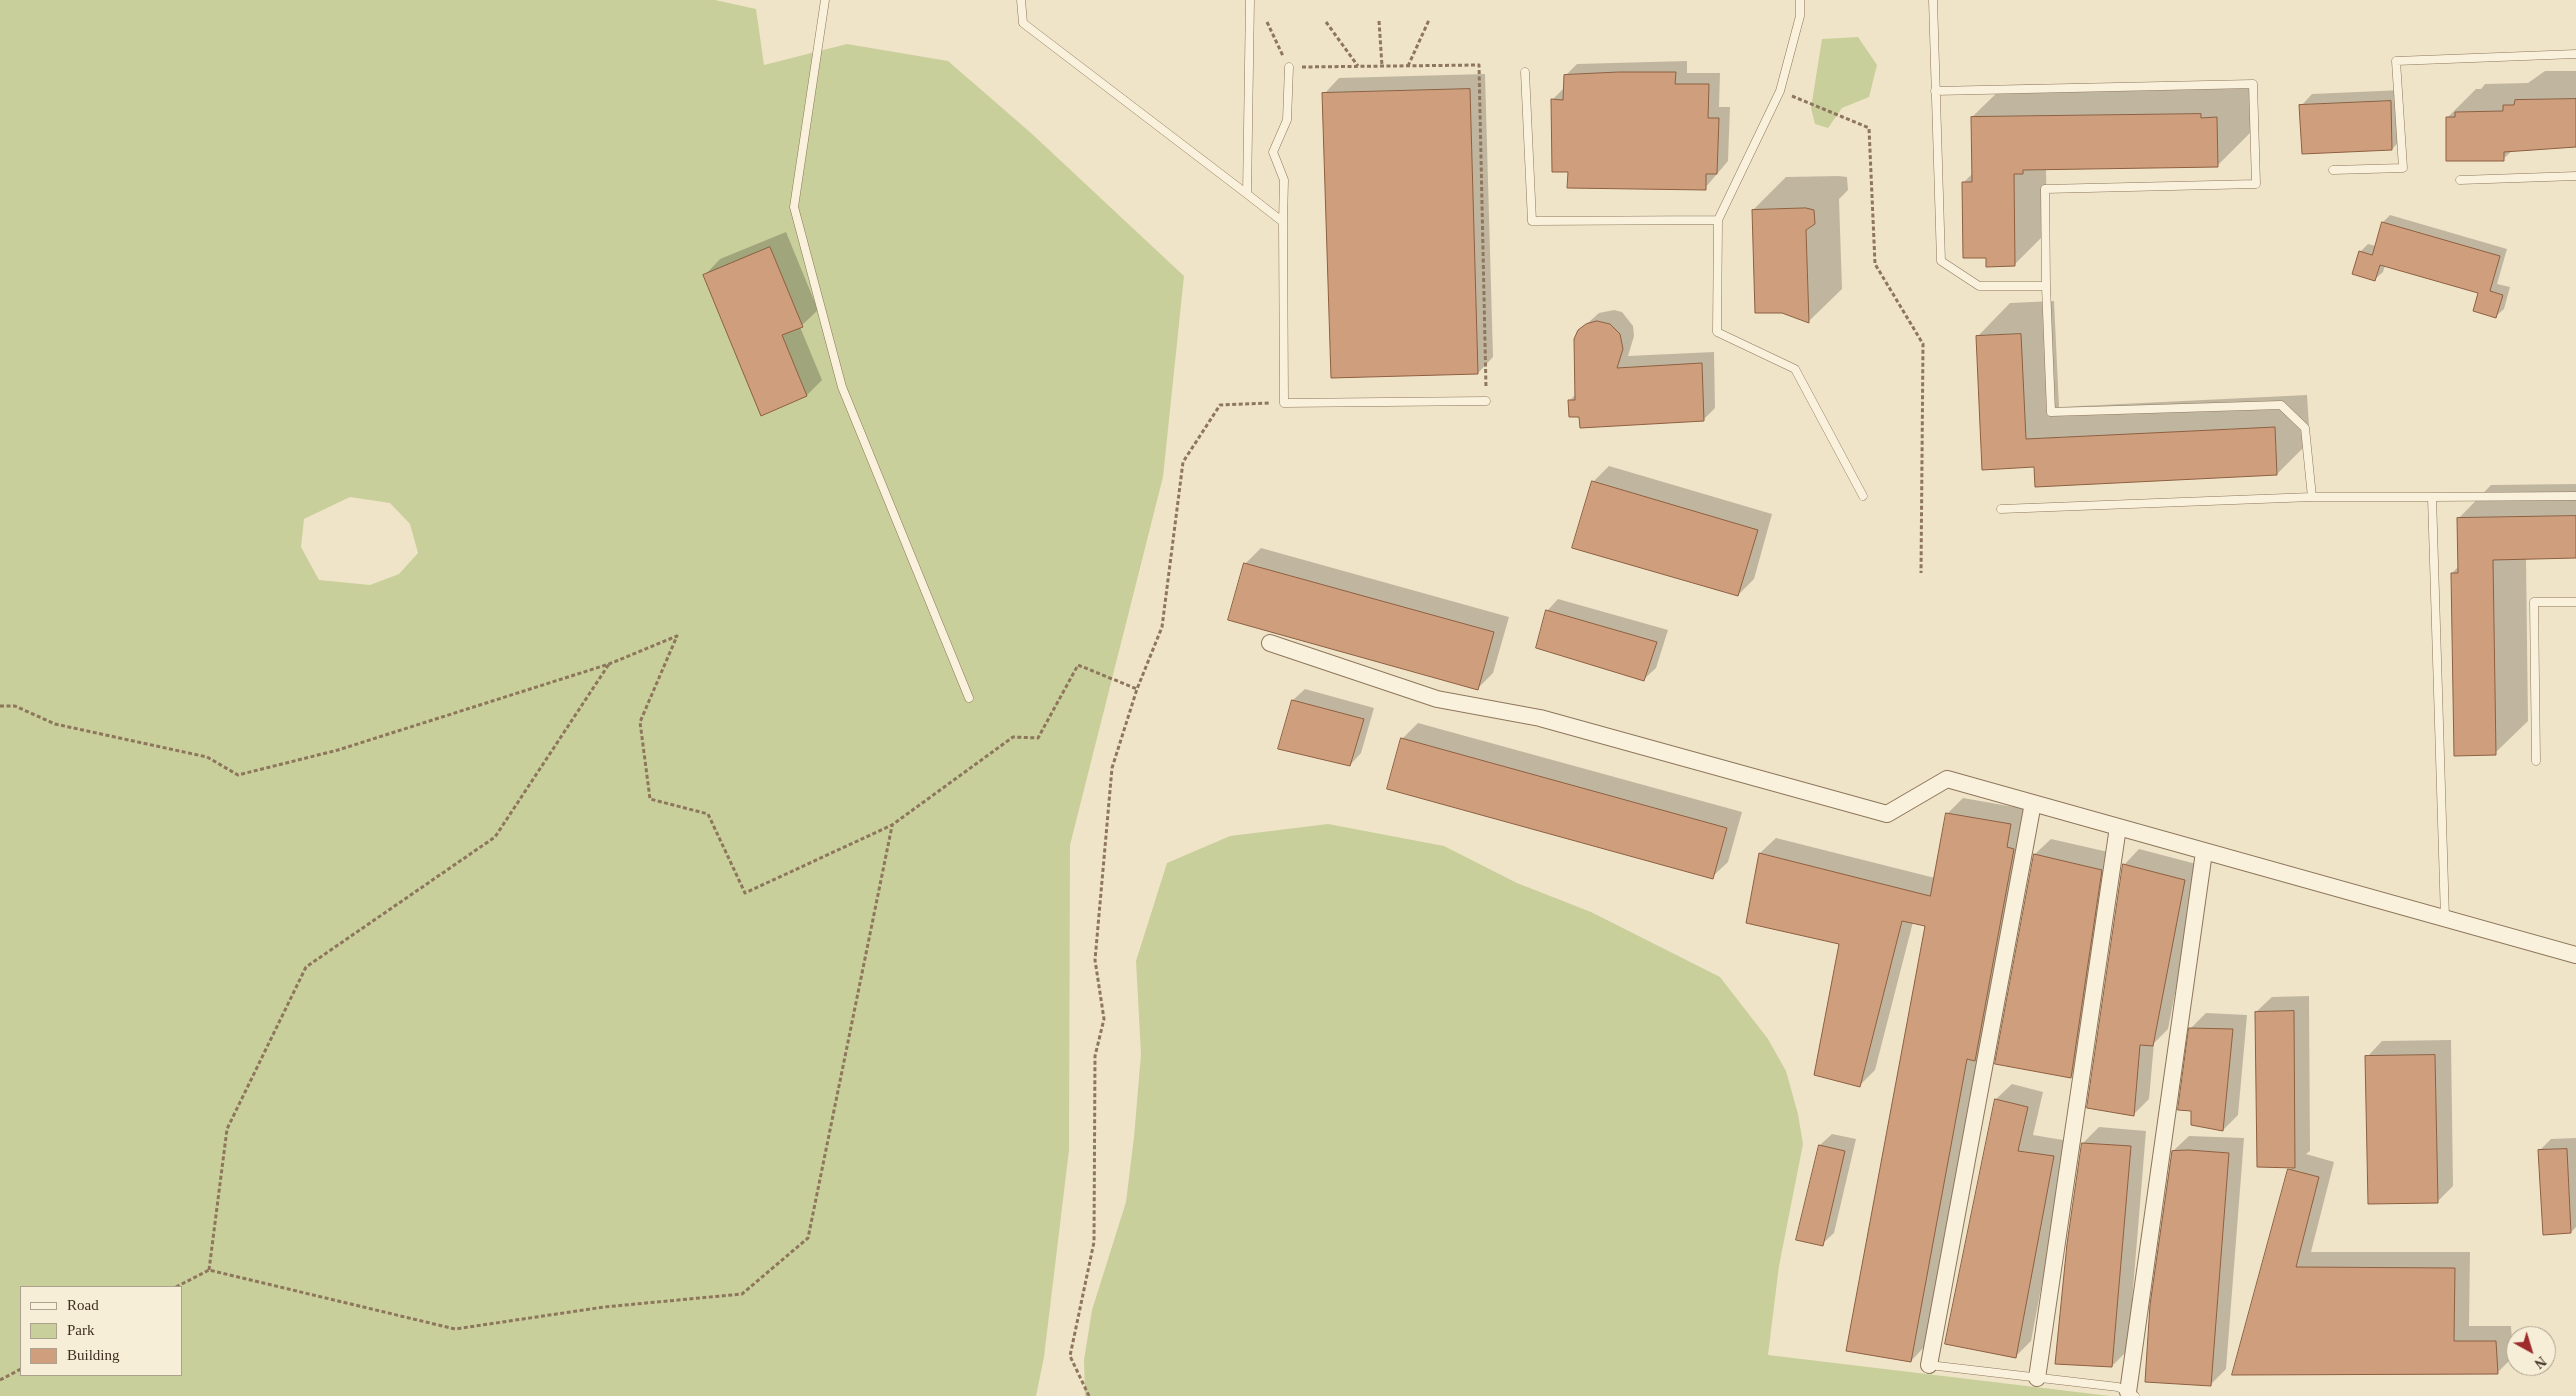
<!DOCTYPE html>
<style>
body{margin:0}
#map{position:relative;width:2576px;height:1396px;overflow:hidden;background:#f0e4c8;font-family:Georgia,serif}
canvas{display:block}
.legend{position:absolute;left:20px;top:1286px;width:162px;height:90px;box-sizing:border-box;background:#f7eed8;border:1px solid #ada18e;margin:0;padding:6px 9px;list-style:none;font-size:15px;color:#3d2e20}
.legend li{display:flex;align-items:center;gap:10px;height:25px}
.legend b{width:25px;border:1px solid #ada18e}
.north{position:absolute;left:2506px;top:1326px;width:50px;height:50px;box-sizing:border-box;background:#f7eed8;border:1px solid #ada18e;border-radius:50%;rotate:141deg;font-size:14px;font-weight:700;line-height:20px;text-align:center;color:#3d2e20}
.north::after{content:'';display:block;margin:auto;width:18px;height:22px;background:#9e2a2b;clip-path:polygon(50% 0,100% 100%,50% 72%,0 100%)}
</style>
<div id="map">
<canvas width="2576" height="1396"></canvas>
<ul class="legend">
<li><b style="height:6px;background:#faf1dc"></b>Road</li>
<li><b style="height:14px;background:#c9cf9b"></b>Park</li>
<li><b style="height:14px;background:#cf9f7d"></b>Building</li>
</ul>
<div class="north">N</div>
</div>
<script>
const context = document.querySelector('canvas').getContext('2d');
context.lineJoin = 'round';
function fillPath(path, color) {
  context.fillStyle = color;
  context.fill(path, 'evenodd');
}
function strokePath(path, color, width, dash) {
  context.strokeStyle = color;
  context.lineWidth = width;
  context.lineCap = dash ? 'butt' : 'round';
  context.setLineDash(dash || []);
  context.stroke(path);
}
fillPath(new Path2D(`
 M0 0H715L756 9 764 65 847 44 948 61 1031 133 1184 276 1163 477 1070 845 1069 1150 1044 1357 1036 1396H0ZM350 497 390 503 410 524 418 553 399 574 370 585 319 580 301 547 304 519ZM21 1287H181V1375H21Z
 M1858 37 1877 65 1869 97 1842 108 1828 128 1815 124 1811 108 1822 39Z
 M1328 824 1444 846 1517 883 1591 912 1720 977 1768 1039 1786 1071 1798 1114 1803 1144 1779 1266 1768 1355 2110 1396H1085L1084 1360 1092 1310 1126 1202 1134 1137 1141 1054 1136 961 1167 863 1230 836Z`), '#c9cf9b');
fillPath(new Path2D(`
 M1687 61V73H1720L1719 107H1730L1728 161 1705 188 1569 171 1553 99 1565 87V76L1577 64Z
 M2545 71H2576V147L2513 150 2503 159 2447 118 2476 89H2481L2485 84 2528 83Z
 M1485 74 1493 357 1478 373 1324 94 1339 78Z
 M2233 81 2250 85V133L2217 166 2046 168 2047 232 2014 265 1987 256 1964 182 1973 173 1972 117 2005 85Z
 M2402 90 2404 137 2392 149 2301 106 2312 94Z
 M1839 176 1847 177 1848 190 1839 199 1842 289 1809 321 1753 210 1786 177Z
 M2390 215 2507 249 2497 284 2510 287 2504 309 2496 316 2480 292 2385 265 2383 272 2375 279 2360 252 2368 244 2376 246 2383 222Z
 M786 232 818 310 800 327 822 380 807 395 705 275 720 259Z
 M2054 301 2059 407 2307 395 2310 441 2277 474 2036 466 1978 336 2010 303Z
 M1614 310 1622 312 1633 326 1634 336 1628 356 1714 352 1715 408 1704 419 1580 416 1569 401 1576 394 1579 331 1599 313Z
 M1609 466 1772 514 1754 579 1738 595 1593 482Z
 M2576 484V557L2526 558 2528 721 2495 753 2452 573 2459 566V518L2491 485Z
 M1261 548 1509 617 1493 673 1478 688 1245 564Z
 M1558 599 1668 630 1656 668 1644 679 1547 611Z
 M1305 689 1374 708 1361 753 1350 765 1293 700Z
 M1418 723 1742 812 1728 862 1712 877 1402 739Z
 M1963 798 2026 809 1926 1345 1911 1361 1926 925 1913 922 1875 1070 1860 1085 1841 943 1760 853 1776 838 1935 878 1947 814Z
 M2051 839 2117 854 2086 1061 2071 1076 2035 854Z
 M2139 849 2200 865 2168 1029 2154 1043 2149 1099 2134 1114 2124 865Z
 M2309 996 2310 1151 2306 1154 2334 1162 2311 1252H2470L2469 1326H2511L2513 1357 2497 1373 2234 1374 2289 1170 2292 1167 2256 1012 2272 997Z
 M2206 1013 2247 1015 2238 1115 2223 1130 2190 1029Z
 M2451 1040 2453 1186 2437 1202 2367 1057 2382 1041Z
 M2012 1084 2043 1092 2033 1135 2069 1141 2031 1341 2015 1357 1996 1099Z
 M2099 1127 2146 1131 2128 1350 2112 1366 2083 1143Z
 M1832 1134 1856 1139 1834 1233 1822 1244 1798 1239 1820 1145Z
 M2189 1136 2244 1138 2226 1369 2211 1384 2173 1151Z
 M2576 1138V1227L2571 1232 2539 1151 2551 1139Z`), '#0003');
const building = new Path2D(`
 M1619 72H1676L1675 84H1709L1708 118H1719L1717 174H1706V190L1567 188 1568 172H1552L1551 99 1563 100 1564 75Z
 M1470 89 1478 374 1331 378 1322 93Z
 M2576 99V147L2504 152V161H2446V117H2455V112L2503 111V105H2514L2515 100Z
 M2391 101 2392 150 2302 154 2299 105Z
 M2201 114V118L2217 117 2218 167 2023 170V174H2014L2015 266 1986 267V258H1963L1962 182H1972L1971 117Z
 M1806 208 1814 210 1815 224 1806 230 1809 323 1782 313H1755L1752 210Z
 M2382 222 2500 256 2490 291 2503 295 2496 318 2473 311 2478 293 2380 265 2375 281 2352 274 2359 251 2372 255Z
 M770 247 803 327 782 335 807 396 761 416 703 275Z
 M1597 321 1610 324 1620 334 1623 349 1617 368 1702 363 1704 421 1580 428 1579 417H1569L1568 400H1575L1574 339 1578 330 1586 324Z
 M2021 334 2026 439 2275 427 2277 475 2035 487 2034 467 1982 470 1976 336Z
 M1592 481 1758 530 1738 596 1572 548Z
 M2576 516V558L2493 560 2496 755 2454 756 2451 573H2458L2457 518Z
 M1244 563 1494 632 1478 690 1228 620Z
 M1546 610 1657 642 1644 681 1536 648Z
 M1292 700 1364 719 1350 766 1278 749Z
 M1401 738 1727 828 1713 879 1387 789Z
 M1946 813 2011 824 2007 847 2014 849 1975 1061 1967 1059 1911 1362 1846 1351 1925 926 1902 921 1860 1087 1814 1075 1839 944 1746 923 1759 853 1930 896Z
 M2034 854 2102 870 2071 1078 1995 1064Z
 M2123 864 2185 880 2153 1046 2140 1045 2134 1116 2087 1108Z
 M2294 1011 2295 1168 2257 1167 2255 1012Z
 M2189 1028 2233 1029 2223 1131 2191 1125V1111L2178 1110Z
 M2435 1055 2438 1203 2368 1204 2365 1056Z
 M1995 1099 2028 1107 2018 1151 2054 1156 2016 1358 1945 1344Z
 M2082 1143 2131 1146 2112 1367 2055 1364 2067 1244Z
 M1819 1145 1845 1151 1823 1246 1796 1240Z
 M2567 1149 2571 1233 2543 1235 2538 1150Z
 M2189 1150 2229 1153 2211 1386 2145 1382 2150 1305 2172 1151Z
 M2288 1169 2319 1177 2296 1267 2455 1268 2454 1341H2496L2498 1374 2232 1375Z`);
fillPath(building, '#cf9f7d');
strokePath(building, '#8d5f41', 1);
const service = new Path2D(`
 M825 0 794 207 842 387 969 698
 M1021 0 1023 23 1247 194 1250 0
 M1800 0V16L1780 91 1718 220 1717 332 1795 369 1863 496
 M1933 0 1941 261 1979 286H2046L2045 189 2256 184 2253 84 1935 91
 M1525 72 1532 221 1718 220
 M2333 170 2403 168 2396 61 2576 54
 M2460 180 2576 176
 M1247 194 1283 222 1284 403 1486 401
 M1283 222 1284 180 1273 152 1287 120 1289 67
 M2312 497H2432
 M2001 509 2312 497 2305 428 2281 405 2051 412 2046 286
 M2536 761 2534 602H2576
 M2445 918 2432 497 2576 496
 M1929 1365 2118 1387 2135 1396`);
const minor = new Path2D(`
 M1270 643 1437 699 1540 718 1887 814 1947 779 2576 955
 M1929 1365 2033 803
 M2037 1378 2118 827
 M2128 1392 2204 852`);
strokePath(service, '#8d765c', 9);
strokePath(minor, '#8d765c', 18);
strokePath(new Path2D(`
 M1379 21 1382 66
 M1267 22 1283 56
 M1326 22 1358 66
 M1408 66 1429 20
 M1302 67 1479 65 1486 388
 M1792 96 1869 128 1875 264 1923 344 1921 573
 M0 706H15L55 724 207 757 238 775 338 750 609 664 677 636 640 722 650 799 708 814 745 893 892 825 1013 737 1038 738 1078 665 1137 689
 M209 1270 227 1129 306 967 495 837 609 664
 M176 1287 209 1270 455 1329 604 1307 742 1294 808 1238 892 826
 M0 1380 21 1369
 M1089 1396 1070 1356 1094 1242 1095 1056 1104 1019 1095 960 1112 768 1137 689 1162 627 1183 462 1220 405 1271 403`), '#8d765c', 3, [4, 2.5]);
strokePath(service, '#faf1dc', 8);
strokePath(minor, '#faf1dc', 16);
</script>
